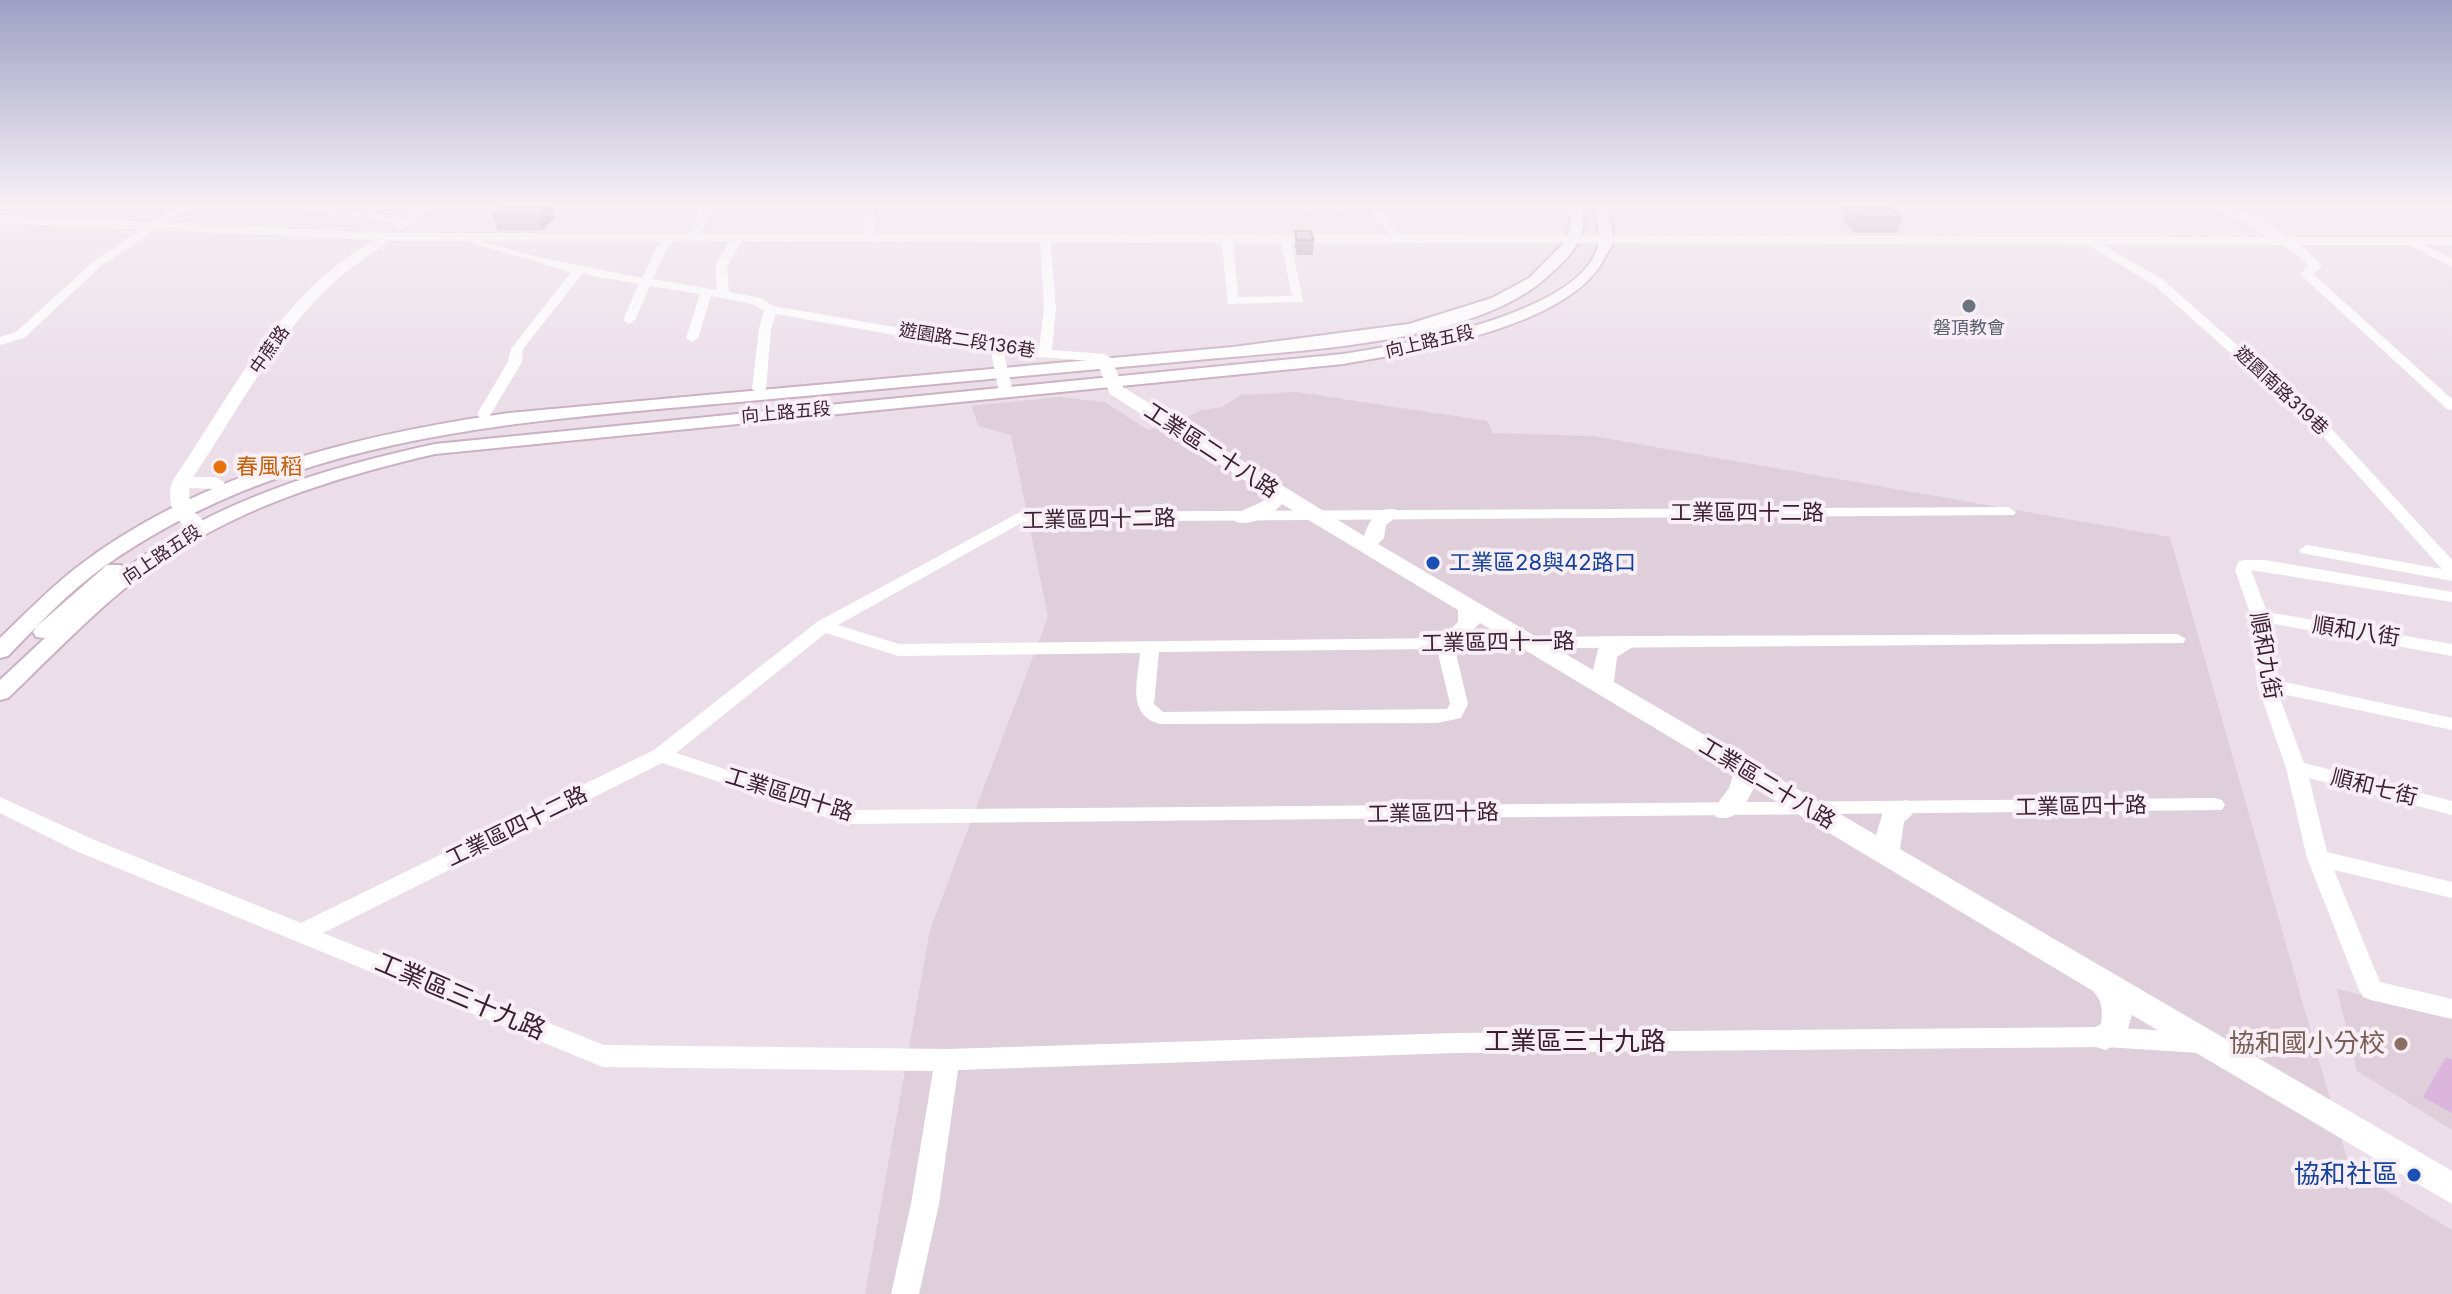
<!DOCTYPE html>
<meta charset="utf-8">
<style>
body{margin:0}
canvas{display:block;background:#ebdee8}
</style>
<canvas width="2452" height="1294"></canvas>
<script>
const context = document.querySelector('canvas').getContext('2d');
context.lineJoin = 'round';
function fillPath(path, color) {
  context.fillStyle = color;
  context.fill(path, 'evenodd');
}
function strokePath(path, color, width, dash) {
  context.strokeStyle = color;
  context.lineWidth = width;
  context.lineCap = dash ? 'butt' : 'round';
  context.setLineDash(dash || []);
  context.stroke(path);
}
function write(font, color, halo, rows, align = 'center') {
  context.font = font + ' Inter,"Noto Sans TC",sans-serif';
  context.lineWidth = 8;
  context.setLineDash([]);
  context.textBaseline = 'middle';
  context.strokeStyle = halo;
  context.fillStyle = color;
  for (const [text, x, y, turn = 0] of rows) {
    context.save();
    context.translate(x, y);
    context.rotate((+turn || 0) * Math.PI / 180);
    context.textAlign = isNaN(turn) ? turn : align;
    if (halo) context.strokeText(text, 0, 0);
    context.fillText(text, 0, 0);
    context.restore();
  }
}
fillPath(new Path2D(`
 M1297 392 1487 421 1493 433 1592 436 2170 537 2350 1169 2452 1230V1294H865L930 930 1048 617 1011 435 978 426 972 406 1059 397 1105 402 1148 430 1180 421 1201 410 1222 407 1241 395Z
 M2337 989 2452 1017V1130L2357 1071Z`), '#decfdb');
fillPath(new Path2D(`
 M2446 1057 2452 1060V1113L2423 1097Z`), '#dbb5dd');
const secondary = new Path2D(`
 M1567 204H1580C1592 236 1570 256 1548 276 1478 341 1312 350 1219 358 1063 372 906 387 749 401 521 422 296 431 102 568 67 593 38 625 8 656L0 658V638C25 614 49 589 76 568 201 472 357 435 509 413L1233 347 1409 324 1492 298 1529 278 1565 242 1571 224Z
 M1592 204H1605C1607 214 1614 231 1613 241 1613 246 1607 253 1605 257 1572 327 1413 352 1343 364L435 454C331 478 229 510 143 574 94 611 52 656 8 698L0 700V680L45 638 36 637 33 632 36 627 107 565H121L124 570C214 500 326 468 435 444L1343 354C1402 345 1589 313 1599 241 1601 231 1594 215 1592 204Z`);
strokePath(secondary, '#cbb1c3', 4);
fillPath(new Path2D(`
 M181 204H194L101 266 24 338 0 345V337L16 332 93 262Z
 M266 204H300L406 217 423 204H435L400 230 395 227 398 223Z
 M699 204H709L708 219 698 238 694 239 688 236 698 219Z
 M863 204H873L875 240 865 238Z
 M1301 204H1311L1313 209 1304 211Z
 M1336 204H1346L1347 208 1338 210Z
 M1367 204H1378L1403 239 1401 241H1393Z
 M2213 204C2246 204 2301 241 2322 266L2313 274 2452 399V410L2447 409 2302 276 2300 274 2309 266C2281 237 2244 227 2213 204Z
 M674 233 680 236 666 250 653 279 717 290 715 267 732 236 738 233 744 236 727 267 729 292 760 298 774 306 997 345 1039 349 1044 309 1040 237 1050 235 1056 309 1052 350 1103 354 1110 358 1103 362 1004 354 1013 392 1006 396 999 392 991 352 776 314 771 329 766 389 759 393 752 389 759 329 764 310 752 304 711 296 698 338 692 342 686 338 700 294 650 286 635 320 629 324 623 320 639 284 582 274 523 349 522 362 489 417H479L477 414 508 362 511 349 571 272 461 240V236L538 257 642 278 657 247Z
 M1227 235 1233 238 1238 297 1292 296 1280 238 1290 236 1303 302 1228 304 1221 238Z
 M2083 238H2091L2162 279 2328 425 2452 560V581L2301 553 2299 550 2307 545 2442 569 2318 431 2154 285 2083 242Z
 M2405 239H2413L2452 259V267L2405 243Z
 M2008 507 2016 512 2014 515 1023 522 838 625 899 644 1631 636 2177 634 2186 639 2183 643 1455 649 1468 704 1461 718 1437 723 1160 724C1126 715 1138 680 1140 653L898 656 826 633 676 753 848 810 2215 798 2222 800 2225 805 2222 810 847 824 662 763 323 933 604 1045 947 1049 1455 1033 2105 1027 2200 1033 2209 1036 2212 1043 2209 1050 2200 1053 2105 1047 1455 1053 958 1070 939 1204 919 1294H891L911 1204 933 1071 603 1067 76 851 0 813V797L92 839 301 923 654 750 817 622 1020 512ZM1437 649 1450 704 1447 709 1163 712 1154 704 1159 652Z
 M2245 560H2265L2452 592V602L2251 570 2267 612 2452 644V656L2269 623 2275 680 2452 718V730L2278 693 2304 763 2452 801V815L2309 778 2327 852 2452 882V898L2334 870 2380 982 2452 999V1019L2371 1000 2363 997 2359 990 2307 858 2286 768 2257 684 2251 616 2235 570 2239 561Z`), '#fff');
fillPath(new Path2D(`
 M0 215 387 233 2452 237V245L390 241C368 256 345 271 326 290 271 343 236 415 193 477H216L225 483 216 489 189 488 190 508 211 528 201 534C176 528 164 503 173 480 218 415 256 340 314 285 331 268 352 254 373 240L0 223Z
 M1103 353 1111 358 1123 387 1364 536C1369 521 1378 505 1397 510L1400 514 1386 525 1384 538 1378 544 1593 670 1598 649 1623 636H1639L1642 641 1617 657 1614 682 1876 835 1883 812 1905 800 1914 803 1918 809 1904 822 1900 849 2452 1171V1204L2132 1015 2124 1041 2105 1050 2094 1046 2090 1037 2094 1028 2101 1024C2103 1011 2102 1000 2093 991L1754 788C1746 804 1736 823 1716 817L1712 811 1729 788 1733 775 1480 623 1453 650H1437L1434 645 1458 622V610L1282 504C1271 516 1252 526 1236 522L1233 518C1242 507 1258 507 1269 496L1110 394 1095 358Z`), '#fff');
fillPath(secondary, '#fff');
fillPath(new Path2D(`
 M504 204 555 218 542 230H498L493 216Z
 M1846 205 1902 218 1898 233H1855L1842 220Z
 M1295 231 1314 240 1313 255H1297L1295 246Z`), '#afa0ab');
fillPath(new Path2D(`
 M551 204 555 218 542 230 537 216Z`), '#8e828b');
const building = new Path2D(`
 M504 204H550L537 216H493Z
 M1846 205H1887L1902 218H1859Z
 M1295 231H1310L1314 240H1297Z`);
fillPath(building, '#cbbac7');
strokePath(building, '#8e828b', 2);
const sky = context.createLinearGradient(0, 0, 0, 386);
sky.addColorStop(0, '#9fa0c5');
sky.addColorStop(0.53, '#f6f0f5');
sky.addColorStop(1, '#f6f0f500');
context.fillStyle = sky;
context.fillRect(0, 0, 2452, 386);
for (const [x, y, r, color] of [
 [1969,306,8,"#6b7280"],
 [220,467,8,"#e8710a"],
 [1433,563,8,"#1a4fb4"],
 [2401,1044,8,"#8d6e63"],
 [2414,1175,8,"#1a4fb4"]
]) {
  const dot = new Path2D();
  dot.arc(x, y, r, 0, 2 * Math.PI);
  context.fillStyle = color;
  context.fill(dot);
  strokePath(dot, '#f7eef6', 3);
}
write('18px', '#5b616d', '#f7eef6', [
 ["磐頂教會",1969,329]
]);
write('18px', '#3b1f30', '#f7eef6', [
 ["遊園路二段136巷",967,341,9],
 ["向上路五段",1430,342,-13],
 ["中蔗路",270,350,-55],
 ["遊園南路319巷",2281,391,43],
 ["向上路五段",786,413,-5],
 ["向上路五段",162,555,-34]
]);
write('22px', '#3b1f30', '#f7eef6', [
 ["工業區二十八路",1211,451,33],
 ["工業區四十二路",1747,513],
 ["工業區四十二路",1099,520,-1],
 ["順和八街",2356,632,9],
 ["工業區四十一路",1498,643,-1],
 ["順和九街",2265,656,80],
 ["工業區二十八路",1767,784,31],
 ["順和七街",2374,788,14],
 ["工業區四十路",789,795,17],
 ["工業區四十路",2081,807,-1],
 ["工業區四十路",1433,814,-1],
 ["工業區四十二路",517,827,-26]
]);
write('22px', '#c56008', '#f7eef6', [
 ["春風稻",236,467]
], 'left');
write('22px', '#164399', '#f7eef6', [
 ["工業區28與42路口",1449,563]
], 'left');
write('26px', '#3b1f30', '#f7eef6', [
 ["工業區三十九路",460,997,23],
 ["工業區三十九路",1575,1042]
]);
write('26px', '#785e54', '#f7eef6', [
 ["協和國小分校",2385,1044]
], 'right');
write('26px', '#164399', '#f7eef6', [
 ["協和社區",2398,1175]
], 'right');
</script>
